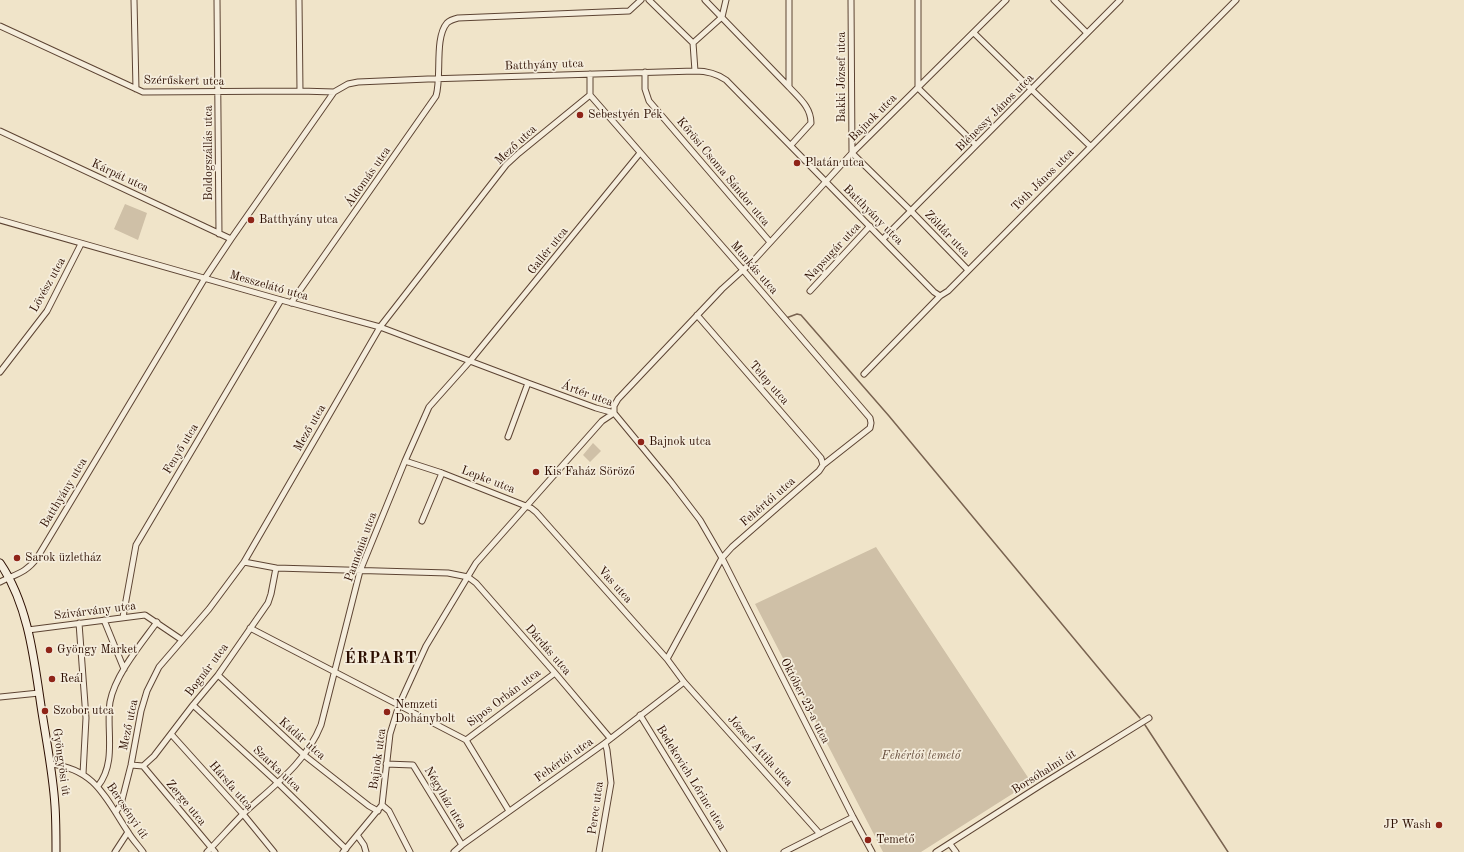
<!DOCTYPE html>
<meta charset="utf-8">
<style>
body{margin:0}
canvas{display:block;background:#f0e4c9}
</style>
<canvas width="1464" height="852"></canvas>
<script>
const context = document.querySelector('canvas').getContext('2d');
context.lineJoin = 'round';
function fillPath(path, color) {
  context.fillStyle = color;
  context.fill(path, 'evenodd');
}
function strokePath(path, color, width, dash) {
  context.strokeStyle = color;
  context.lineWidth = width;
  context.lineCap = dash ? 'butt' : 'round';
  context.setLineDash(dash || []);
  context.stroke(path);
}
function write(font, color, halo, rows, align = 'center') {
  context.font = font + ' "Old Standard TT",serif';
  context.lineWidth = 3.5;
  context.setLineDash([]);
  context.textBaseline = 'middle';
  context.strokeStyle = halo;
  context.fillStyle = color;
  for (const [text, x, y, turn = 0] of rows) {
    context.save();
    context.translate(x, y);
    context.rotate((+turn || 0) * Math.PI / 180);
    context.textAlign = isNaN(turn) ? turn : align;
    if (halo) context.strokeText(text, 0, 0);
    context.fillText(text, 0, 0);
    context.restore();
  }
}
fillPath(new Path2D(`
 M125 204 147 213 138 240 114 229Z
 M593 443 601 451 590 462 583 455Z
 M876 547 1031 782 921 852H883L755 604Z`), '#cfc0a7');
strokePath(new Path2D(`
 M786 318 797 314 801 315 889 416 1140 718
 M1145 725 1228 852`), '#796350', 1.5);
const street = new Path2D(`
 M134 0 136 89
 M217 0 219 234
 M299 0 300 91
 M649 0 693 43
 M705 0 789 87
 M789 0V87C799 98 811 107 811 123L791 145
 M851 0 852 153 912 212 968 270
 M918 0V88L976 145
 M1054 0 1087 33
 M0 26 143 92 300 91 334 92
 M974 33 1032 90 1090 146
 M695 71 693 43 722 17 726 0
 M645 72V89L649 101 770 242
 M590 74V95L743 270 870 418 871 423 870 428 823 465 819 471 732 547 722 558 667 659
 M0 131 231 239
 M0 220 281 300 380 327 528 383
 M883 239 1120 0
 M810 291 870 226
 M291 303 436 96C442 77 434 38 447 23 450 20 454 19 458 18L629 11 641 0
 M697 315 821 458 823 465
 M0 372 47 311 81 244
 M864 374 940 296 948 291 1236 0
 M614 413V406L618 399 722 289 755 259 852 153 1006 0
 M508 437 528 383 596 408 614 413 671 482 700 520 722 558 853 817 872 852
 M405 461 442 473 531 508 536 512 667 659 684 682 820 834
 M422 521 442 473
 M244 562 276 568 448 573 468 577 476 583 555 673 610 738
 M0 582C16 574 26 573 37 558L205 278 231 239 334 92 348 84 358 82 428 79 695 71C707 71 716 73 726 80L934 292 940 296
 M123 617 136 545 281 300
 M104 620 124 669
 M79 623 86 718 83 774
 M250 628 466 740 509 811
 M28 630 145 615 182 640
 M218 675 304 755 369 806 378 811
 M0 697 39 693
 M193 705 278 783 346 849
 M640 715 724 852
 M171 734 243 814 274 852
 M466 740 555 673
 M50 764C96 769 106 799 128 832 132 839 138 845 143 852
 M386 764 413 765 462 845
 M131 765 143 766 154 756 193 705 218 675 268 603 271 594 276 568
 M143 766 215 852
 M98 786C117 762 106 730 110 702 115 675 141 644 157 622
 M382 805 389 811 410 852
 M116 812 121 804 131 765 141 711 147 691 159 667 209 609 244 562 380 327 506 165 519 153 590 95
 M357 835 364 845 366 852
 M950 844 956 852
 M115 852 128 832
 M207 852C219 840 231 826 243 814 272 787 306 763 321 725L360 571 405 461 429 407 470 361 640 153
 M343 852 382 805 390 734 399 705 426 646 476 563 602 421 614 413
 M454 852 462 845 605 743 684 682
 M599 852 611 783 607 750 605 743
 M784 852 853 817
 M936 852 1044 783 1149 718`);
const secondary = new Path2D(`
 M0 563C28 604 34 658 41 706 46 739 53 773 55 806 56 821 56 837 56 852`);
strokePath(street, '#5d4433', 7);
strokePath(secondary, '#2c0e01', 9);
strokePath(street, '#f5eddc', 5);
strokePath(secondary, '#f5eddc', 7);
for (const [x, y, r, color] of [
 [580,115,4,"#8f2418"],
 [797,163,4,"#8f2418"],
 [251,220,4,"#8f2418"],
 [641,442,4,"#8f2418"],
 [536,472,4,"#8f2418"],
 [17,558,4,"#8f2418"],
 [49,650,4,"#8f2418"],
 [52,679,4,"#8f2418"],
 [45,711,4,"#8f2418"],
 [387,712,4,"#8f2418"],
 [1439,825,4,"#8f2418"],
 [868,840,4,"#8f2418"]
]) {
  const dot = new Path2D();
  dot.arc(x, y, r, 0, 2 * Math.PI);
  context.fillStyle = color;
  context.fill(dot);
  strokePath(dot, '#f5eddc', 1.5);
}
write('12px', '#2c0e01', '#f5eddc', [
 ["Batthyány utca",544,65,-2],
 ["Bakki József utca",842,77,-90],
 ["Szérűskert utca",184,81,1],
 ["Blénessy János utca",995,113,-45],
 ["Bajnok utca",873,118,-45],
 ["Mező utca",516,145,-43],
 ["Boldogszállás utca",209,153,-90],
 ["Kőrösi Csoma Sándor utca",723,172,50],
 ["Kárpát utca",120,176,25],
 ["Áldomás utca",368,177,-55],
 ["Tóth János utca",1043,180,-45],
 ["Batthyány utca",873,215,45],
 ["Zöldár utca",947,234,46],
 ["Gallér utca",548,251,-51],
 ["Napsugár utca",833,252,-47],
 ["Munkás utca",754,268,49],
 ["Lövész utca",48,285,-61],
 ["Messzelátó utca",269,286,16],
 ["Telep utca",769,383,49],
 ["Ártér utca",587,394,20],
 ["Mező utca",310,428,-60],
 ["Fenyő utca",181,449,-59],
 ["Lepke utca",488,480,21],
 ["Batthyány utca",64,493,-59],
 ["Fehértói utca",768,502,-41],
 ["Pannónia utca",361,547,-70],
 ["Vas utca",615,585,48],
 ["Szivárvány utca",95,611,-7],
 ["Dárdás utca",548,650,49],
 ["Bognár utca",207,670,-53],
 ["Sipos Orbán utca",504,698,-37],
 ["Október 23-a utca",805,701,63],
 ["Mező utca",129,725,-78],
 ["Kádár utca",302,739,41],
 ["József Attila utca",760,751,48],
 ["Bajnok utca",378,759,-82],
 ["Fehértói utca",564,760,-35],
 ["Gyöngyösi út",61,762,82],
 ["Szarka utca",277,769,43],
 ["Borsóhalmi út",1044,772,-32],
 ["Bedekovich Lőrinc utca",691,778,58],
 ["Hársfa utca",231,786,49],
 ["Négyház utca",445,798,59],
 ["Zerge utca",186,803,50],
 ["Perec utca",596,808,-82],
 ["Bercsényi út",127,811,56]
]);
write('12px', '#2c0e01', '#f5eddc', [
 ["Sebestyén Pék",588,115],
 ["Platán utca",805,163],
 ["Batthyány utca",259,220],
 ["Bajnok utca",649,442],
 ["Kis Faház Söröző",544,472],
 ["Sarok üzletház",25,558],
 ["Gyöngy Market",57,650],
 ["Reál",60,679],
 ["Nemzeti",395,705],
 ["Dohánybolt",395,719],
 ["Szobor utca",53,711],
 ["JP Wash",1431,825,"right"],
 ["Temető",876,840]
], 'left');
write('italic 12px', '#654c3b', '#f5eddc', [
 ["Fehértói temető",921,756]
]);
context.letterSpacing = '1px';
write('bold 16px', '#2c0e01', '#f5eddc', [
 ["ÉRPART",381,659]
]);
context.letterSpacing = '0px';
</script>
